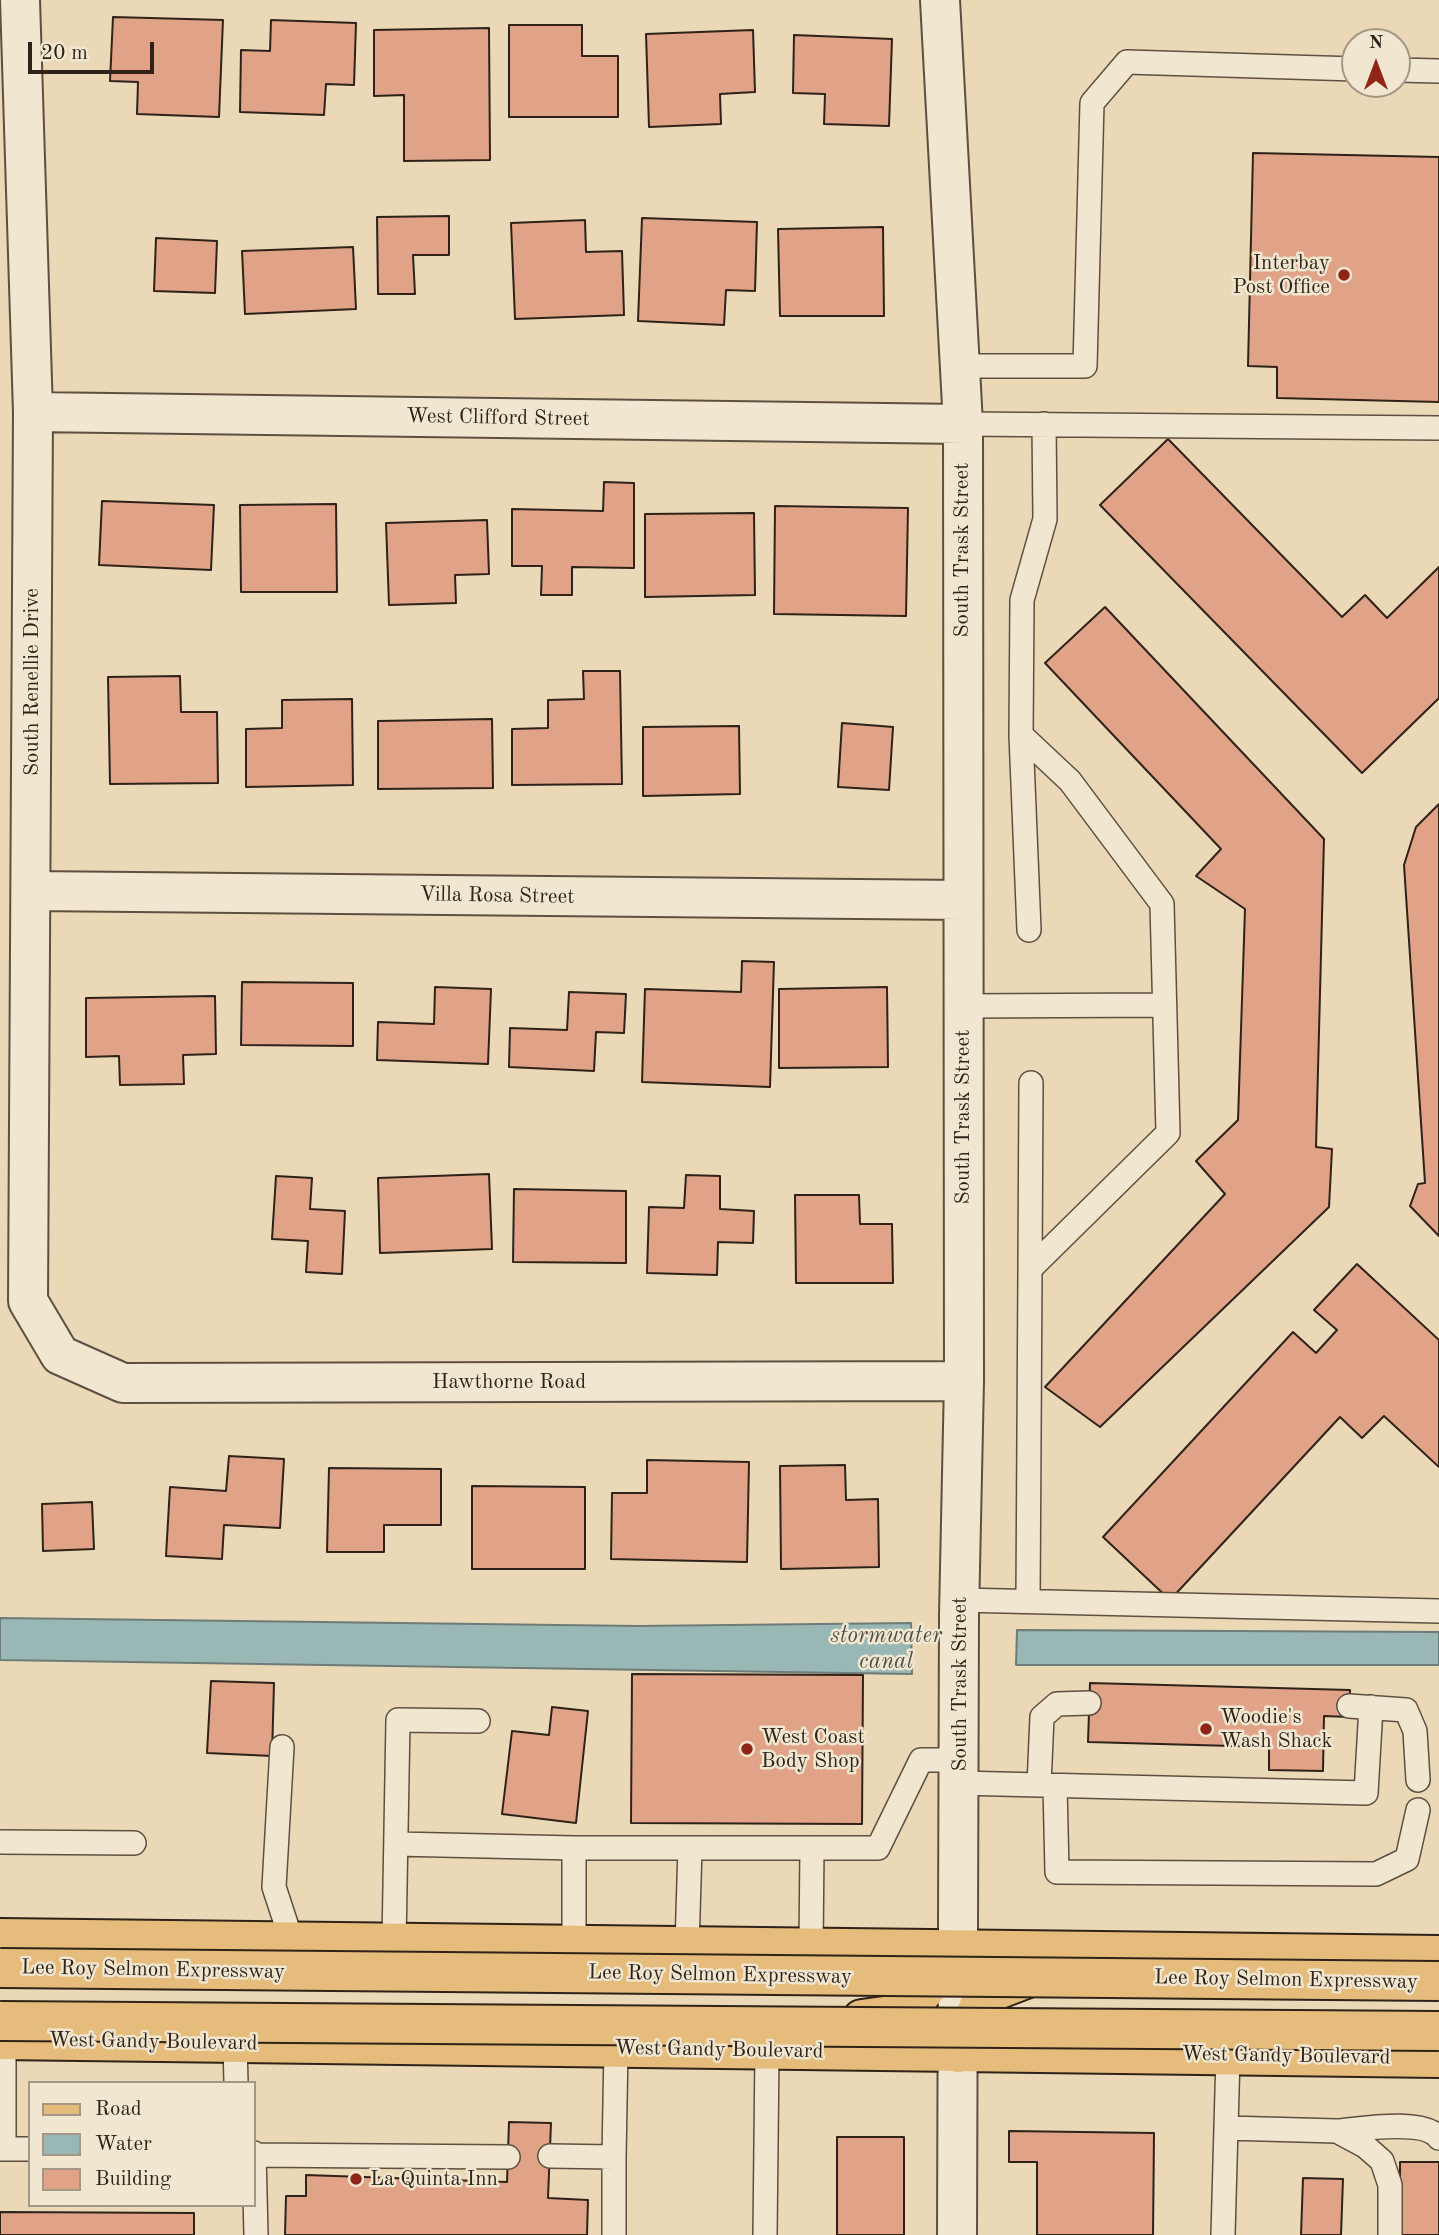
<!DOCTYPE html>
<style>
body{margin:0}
#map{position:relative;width:1439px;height:2235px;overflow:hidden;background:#ead8b6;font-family:"Old Standard TT",serif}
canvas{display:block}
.legend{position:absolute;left:28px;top:2081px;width:228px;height:126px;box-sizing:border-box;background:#f1e6d0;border:2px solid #a39887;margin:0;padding:9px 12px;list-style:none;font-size:21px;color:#2e2219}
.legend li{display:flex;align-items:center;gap:14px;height:35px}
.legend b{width:35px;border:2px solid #a39887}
.north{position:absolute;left:1341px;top:28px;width:70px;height:70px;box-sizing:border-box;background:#f1e6d0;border:2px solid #a39887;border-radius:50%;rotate:0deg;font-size:19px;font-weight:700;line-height:28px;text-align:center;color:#2e2219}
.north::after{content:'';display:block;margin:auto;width:24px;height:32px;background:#8f2418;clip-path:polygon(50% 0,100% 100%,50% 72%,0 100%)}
.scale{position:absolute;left:28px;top:42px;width:126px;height:32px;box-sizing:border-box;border:4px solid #2e2219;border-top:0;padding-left:9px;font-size:21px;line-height:24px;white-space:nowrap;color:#2e2219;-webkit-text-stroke:5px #f1e6d0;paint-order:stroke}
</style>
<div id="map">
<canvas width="1439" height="2235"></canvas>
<ul class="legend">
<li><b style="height:9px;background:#e5bc7b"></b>Road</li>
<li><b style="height:19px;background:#99b8b5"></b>Water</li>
<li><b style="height:19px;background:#e0a388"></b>Building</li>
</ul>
<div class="north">N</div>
<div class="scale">20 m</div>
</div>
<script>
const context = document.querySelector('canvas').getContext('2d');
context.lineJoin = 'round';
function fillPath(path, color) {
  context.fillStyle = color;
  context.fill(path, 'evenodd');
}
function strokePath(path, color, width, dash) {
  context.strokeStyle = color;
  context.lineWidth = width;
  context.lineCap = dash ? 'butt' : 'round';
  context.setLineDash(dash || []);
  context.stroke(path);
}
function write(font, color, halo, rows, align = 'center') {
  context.font = font + ' "Old Standard TT",serif';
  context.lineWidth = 5;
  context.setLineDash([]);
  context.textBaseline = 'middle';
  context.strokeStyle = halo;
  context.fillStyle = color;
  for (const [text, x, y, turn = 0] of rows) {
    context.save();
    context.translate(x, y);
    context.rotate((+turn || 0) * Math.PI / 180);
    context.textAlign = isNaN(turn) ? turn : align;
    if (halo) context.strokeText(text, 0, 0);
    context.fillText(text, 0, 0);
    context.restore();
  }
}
const water = new Path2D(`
 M0 1618 638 1626 911 1623 912 1674 0 1660Z
 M1017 1630 1439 1632V1665H1016Z`);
fillPath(water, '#99b8b5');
strokePath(water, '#6e7c77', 2);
const building = new Path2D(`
 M113 17 223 20 219 117 137 114 138 82 110 81Z
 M271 20 356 23 354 85 326 84 324 115 240 112 241 50 270 51Z
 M509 25H582V56H618V117H509Z
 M489 28 490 160 404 161V95L374 96V30Z
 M753 30 755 92 720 94 721 124 649 127 646 34Z
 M794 35 892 39 889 126 824 124 825 94 793 93Z
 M1253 153 1439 157V402L1277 398V367L1248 366Z
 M449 216V255H413L415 294H378L377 217Z
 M642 218 757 222 755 291 726 290 724 325 638 321Z
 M585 220 586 252 622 251 624 315 515 319 511 223Z
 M883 227 884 316H780L778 229Z
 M156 238 217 241 215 293 154 291Z
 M353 247 356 309 245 314 242 251Z
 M1168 439 1342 617 1365 595 1387 618 1439 567V698L1362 773 1100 505Z
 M604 482 634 483V568L572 567V595H541L542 566H512V509L603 511Z
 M102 501 214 505 211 570 99 565Z
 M336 504 337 592H241L240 505Z
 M775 506 908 508 906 616 774 614Z
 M754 513 755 595 645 597V514Z
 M487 520 489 574 455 575 456 603 389 605 386 523Z
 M1105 607 1324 839 1316 1147 1332 1149 1329 1207 1100 1427 1045 1387 1225 1194 1196 1161 1238 1120 1245 909 1196 876 1221 849 1045 663Z
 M583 671H620L622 784 512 785V729L548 728V700L584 699Z
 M180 676 181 712H217L218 783 110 784 108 677Z
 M352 699 353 785 246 787V729L282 728V700Z
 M492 719 493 788 378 789V721Z
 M842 723 893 727 889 790 838 787Z
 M739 726 740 794 643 796V727Z
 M1439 804V1236L1410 1206 1418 1184 1425 1183 1404 865 1416 827Z
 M742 961 774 962 770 1087 642 1082 645 989 741 992Z
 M242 982 353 983V1046L241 1045Z
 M435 987 491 989 488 1064 377 1060 378 1022 434 1024Z
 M887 987 888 1067 779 1068V989Z
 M569 992 626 994 624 1033 596 1032 594 1071 509 1067 510 1028 567 1030Z
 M215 996 216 1054 183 1055 184 1084 120 1085 119 1056 86 1057V998Z
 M489 1174 492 1249 380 1253 378 1178Z
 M686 1175 720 1176V1209L754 1211 753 1243 718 1242 717 1275 647 1273 649 1207 684 1208Z
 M276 1176 312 1178 310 1209 345 1211 342 1274 306 1272 308 1241 272 1239Z
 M514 1189 626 1191V1263L513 1262Z
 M795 1195H859L860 1224H892L893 1283H796Z
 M1357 1264 1439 1340V1467L1384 1416 1362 1438 1340 1417 1170 1600 1103 1537 1293 1332 1316 1353 1337 1330 1314 1310Z
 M229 1456 284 1459 280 1528 224 1525 222 1559 166 1556 170 1487 226 1491Z
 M647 1460 749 1462 747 1562 611 1559 612 1493H647Z
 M845 1465 846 1500 878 1499 879 1567 781 1569 780 1466Z
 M329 1468 441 1469V1525H384V1552H327Z
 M472 1486 585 1487V1569H472Z
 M92 1502 94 1549 43 1551 42 1504Z
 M632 1674 863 1675 862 1824 631 1823Z
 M211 1681 274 1683 272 1756 207 1753Z
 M1090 1683 1350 1690 1349 1717 1324 1716 1323 1771 1269 1770V1747L1088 1742Z
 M552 1707 588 1711 576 1823 502 1814 512 1731 549 1735Z
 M509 2122 551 2123 548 2198 588 2200 587 2235H285L286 2196H306V2175L507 2182Z
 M1009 2131 1154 2133 1153 2235H1037V2162H1009Z
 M837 2137H904V2235H837Z
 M1400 2162H1439V2235H1400Z
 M1303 2178 1343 2179 1341 2235H1301Z
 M0 2212 194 2213V2235H0Z`);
fillPath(building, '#e0a388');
strokePath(building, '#2e2219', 2);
const lane = new Path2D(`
 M1397 70 1439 71
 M959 366H1085L1092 103 1127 62 1355 69
 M963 424 1439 428
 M1021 735 1029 930
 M963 1006 1164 1005
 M1030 1269 1031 1083
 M960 1600 1439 1611
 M1028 1601 1030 1269 1168 1133 1162 904 1070 781 1021 735 1022 600 1045 519 1044 424
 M1349 1706 1406 1710 1415 1731 1418 1780
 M282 1747 274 1887 292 1942
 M959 1783 1366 1793 1371 1707
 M1039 1785 1042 1717 1057 1704 1089 1703
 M1055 1786 1057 1872 1376 1874 1407 1859 1418 1810
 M0 1842 134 1843
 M397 1844 574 1848H878L921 1760H959
 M574 1848V1944
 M394 1942 398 1720 478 1721
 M687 1946 690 1848
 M811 1947 812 1848
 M4 2040V2149
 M235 2043 236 2083
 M1226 2128 1337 2131 1365 2146 1382 2161 1390 2185V2235
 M1337 2131C1361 2129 1424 2118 1439 2138
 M0 2149H30
 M254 2153 256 2235
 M254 2155 508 2157
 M550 2156 614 2157 616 2049
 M614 2157V2235
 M765 2235 767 2051
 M1223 2235 1228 2056`);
const street = new Path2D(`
 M20 0 33 412 28 1301 60 1355 123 1383 964 1381
 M940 0 963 424 964 1381 959 1615 957 2235
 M33 412 963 424
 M31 891 962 900`);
const primary = new Path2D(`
 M0 1938 1439 1955
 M862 2019 906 2013 952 1956
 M0 2040 1439 2058
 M958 2053 984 1995 1031 1977`);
strokePath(lane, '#5d5040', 26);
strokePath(street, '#5d5040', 42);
strokePath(primary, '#2e2219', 42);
strokePath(lane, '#f1e6d0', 23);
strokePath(street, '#f1e6d0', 38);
strokePath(primary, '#e5bc7b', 38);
const highwayBridge = new Path2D(`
 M0 1968 1439 1981
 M0 2021 1439 2031`);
strokePath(highwayBridge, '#2e2219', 42, []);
strokePath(highwayBridge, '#e5bc7b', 38);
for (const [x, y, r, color] of [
 [1344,275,7,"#8f2418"],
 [1206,1729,7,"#8f2418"],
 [747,1749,7,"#8f2418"],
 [356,2179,7,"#8f2418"]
]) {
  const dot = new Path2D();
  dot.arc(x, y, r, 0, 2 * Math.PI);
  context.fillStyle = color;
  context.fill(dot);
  strokePath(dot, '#f1e6d0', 2.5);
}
write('21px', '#2e2219', '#f1e6d0', [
 ["Interbay",1330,263,"right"],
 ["Post Office",1330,287,"right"],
 ["Woodie's",1220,1717],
 ["Wash Shack",1220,1741],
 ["West Coast",761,1737],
 ["Body Shop",761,1761],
 ["La Quinta Inn",370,2179]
], 'left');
write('21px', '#2e2219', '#f1e6d0', [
 ["West Clifford Street",498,418,1],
 ["South Trask Street",962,550,-90],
 ["South Renellie Drive",32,682,-90],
 ["Villa Rosa Street",497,896,1],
 ["South Trask Street",963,1117,-90],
 ["Hawthorne Road",509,1382],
 ["South Trask Street",960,1684,-90],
 ["Lee Roy Selmon Expressway",153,1970,1],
 ["Lee Roy Selmon Expressway",720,1975,1],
 ["Lee Roy Selmon Expressway",1286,1980,1],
 ["West Gandy Boulevard",153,2042,1],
 ["West Gandy Boulevard",719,2050,1],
 ["West Gandy Boulevard",1286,2056,1]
]);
write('italic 23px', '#4e4f48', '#f1e6d0', [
 ["stormwater",886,1636],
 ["canal",886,1662]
]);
</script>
